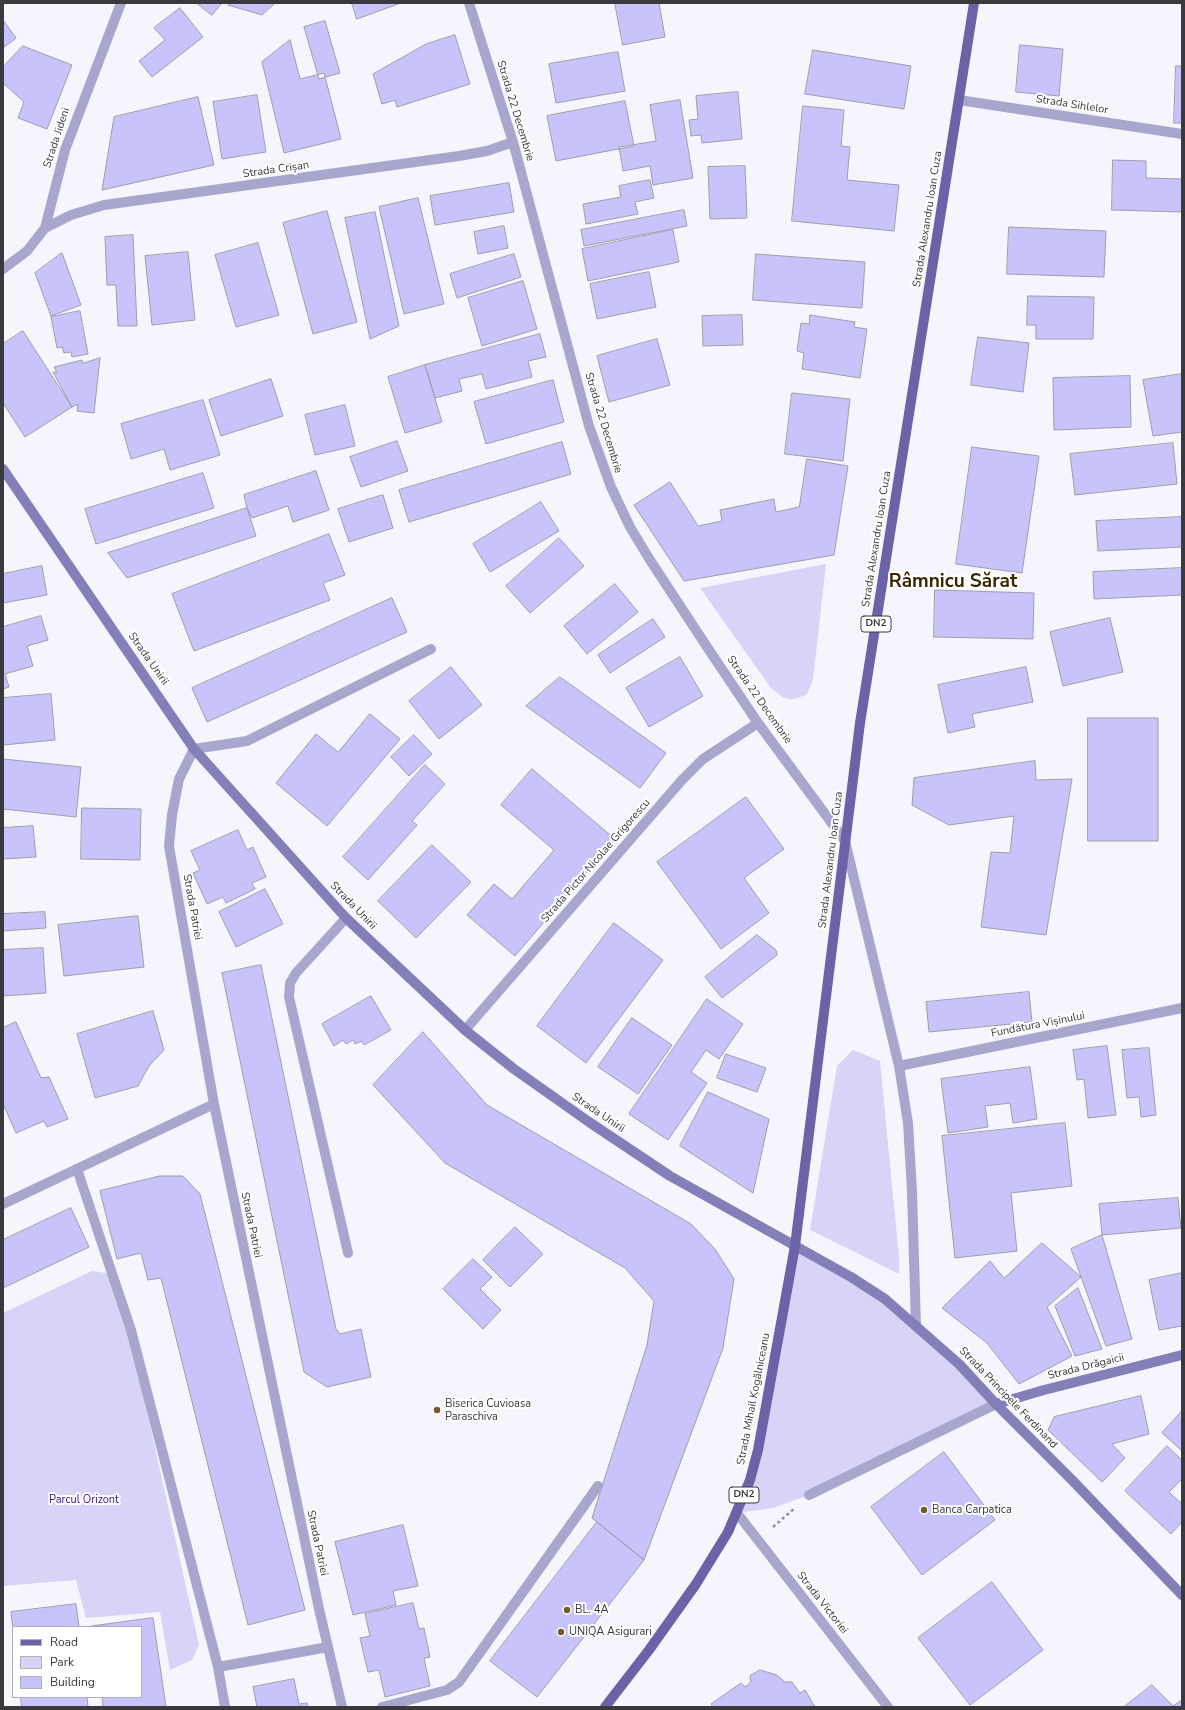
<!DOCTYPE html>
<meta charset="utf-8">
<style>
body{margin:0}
#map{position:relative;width:1185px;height:1710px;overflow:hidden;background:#f6f5fd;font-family:"Nunito Sans",sans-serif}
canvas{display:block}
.frame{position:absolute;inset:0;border:4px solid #39393e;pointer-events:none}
.legend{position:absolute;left:12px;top:1626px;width:130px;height:72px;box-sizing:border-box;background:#fff;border:1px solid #b0b0b2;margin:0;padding:5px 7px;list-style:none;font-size:12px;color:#39393e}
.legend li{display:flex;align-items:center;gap:8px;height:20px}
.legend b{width:20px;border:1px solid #b0b0b2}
</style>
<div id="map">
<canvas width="1185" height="1710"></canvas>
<div class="frame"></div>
<ul class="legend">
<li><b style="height:5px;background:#6c62a8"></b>Road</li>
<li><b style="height:11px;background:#d7d4f7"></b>Park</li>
<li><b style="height:11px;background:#c8c4fb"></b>Building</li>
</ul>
</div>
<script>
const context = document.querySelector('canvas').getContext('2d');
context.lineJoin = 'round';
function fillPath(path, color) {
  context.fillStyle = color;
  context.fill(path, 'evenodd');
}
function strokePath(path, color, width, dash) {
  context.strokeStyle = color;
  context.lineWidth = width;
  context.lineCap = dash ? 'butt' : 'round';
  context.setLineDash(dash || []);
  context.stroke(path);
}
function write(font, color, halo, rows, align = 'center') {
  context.font = font + ' "Nunito Sans",sans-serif';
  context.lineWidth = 4;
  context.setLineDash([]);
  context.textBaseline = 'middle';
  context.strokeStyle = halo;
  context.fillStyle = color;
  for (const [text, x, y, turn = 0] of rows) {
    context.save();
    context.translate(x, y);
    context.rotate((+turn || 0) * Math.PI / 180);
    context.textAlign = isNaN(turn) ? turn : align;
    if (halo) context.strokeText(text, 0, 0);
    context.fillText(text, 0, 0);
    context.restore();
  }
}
fillPath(new Path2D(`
 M826 564 813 680 807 694C789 703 785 700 771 688L700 588Z
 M853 1050 880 1061 899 1257V1274L810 1230 837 1066Z
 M795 1246 885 1299 996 1404 809 1495 773 1508 737 1513 749 1480Z
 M92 1271 106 1273 120 1291 199 1645 192 1660 170 1670 160 1612 86 1618 76 1580 3 1586V1313Z`), '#d7d4f7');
const building = new Path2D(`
 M197 3H222L212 15Z
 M230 3H275L262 15 228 5Z
 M352 3H401L357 19Z
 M615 3H659L665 37 623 45Z
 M180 8 203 37 152 77 139 61 165 40 154 28Z
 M3 20 16 38 3 48Z
 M325 21 340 73 319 79 304 27Z
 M455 35 470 84 397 107 395 100 382 104 373 74 426 44Z
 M290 40 300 79 324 73 341 139 284 153 262 62Z
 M1020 45 1063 49 1059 96 1016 92Z
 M23 46 72 65 47 129 18 118 24 102 3 83V67Z
 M813 50 911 66 904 109 805 94Z
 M618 52 625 91 556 103 549 64Z
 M1176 66H1182V123H1174Z
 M738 92 742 139 702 143 701 135 691 136 689 120 698 119 696 96Z
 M257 95 266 152 222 159 213 102Z
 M198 97 214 165 102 190 114 117Z
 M680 100 693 178 653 185 650 166 623 171 619 147 656 141 650 105Z
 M625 101 634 146 556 161 547 116Z
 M803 106 844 110 841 146 850 147 847 180 899 185 894 231 792 221Z
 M1113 160 1146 161V178L1182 179V212L1112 210Z
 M745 166 747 218 710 219 708 167Z
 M650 180 654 198 635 202 638 214 586 224 583 204 621 197 619 186Z
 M509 183 514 212 435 225 430 196Z
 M418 198 444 304 404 314 379 207Z
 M684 210 687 226 584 246 581 230Z
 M327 211 357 322 313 334 283 223Z
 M375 212 399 326 370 339 345 218Z
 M504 226 508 248 478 254 474 232Z
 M1009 227 1106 231 1104 277 1007 274Z
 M673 230 679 262 588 281 582 249Z
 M133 235 137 326H118L116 285H107L105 237Z
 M258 243 279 315 236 327 215 255Z
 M188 252 195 320 152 325 145 256Z
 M62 253 81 305 51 316 35 273Z
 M514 254 521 277 457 298 450 274Z
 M756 254 865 262 862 308 753 300Z
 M649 272 656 307 597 319 590 284Z
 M523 281 537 329 482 346 468 298Z
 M1028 296 1094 297 1093 339H1036V325H1027Z
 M80 311 88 354 72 357 71 352 64 353 62 347 57 348 51 317Z
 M742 315 743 345 703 346 702 316Z
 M810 315 855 322 854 327 867 329 860 378 802 369 804 353 797 351 801 323 809 324Z
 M23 331 72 407 25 437 3 403V344Z
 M540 334 546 357 528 361 532 377 486 389 482 374 459 379 462 391 435 398 425 365Z
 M978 337 1029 343 1023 392 971 385Z
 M657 339 670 385 609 402 597 356Z
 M100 358 94 413 77 411 78 404 72 407 53 372H57L54 367 82 360 83 363Z
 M425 365 442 422 405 433 388 377Z
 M1182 374V432L1153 436 1143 380Z
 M1130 376 1131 427 1054 430 1053 378Z
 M271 379 283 416 221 436 209 400Z
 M553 380 564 422 486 444 474 402Z
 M792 393 850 399 843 461 785 454Z
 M203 400 220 455 170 470 164 449 131 459 121 424Z
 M345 405 355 446 315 455 305 415Z
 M397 441 408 471 361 487 350 457Z
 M562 442 571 474 409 522 399 490Z
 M1173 443 1177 484 1075 495 1070 454Z
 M972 447 1039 456 1022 573 956 564Z
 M807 459 848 466 834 555 684 581 634 505 670 482 698 526 722 521 720 510 774 499 776 512 799 507Z
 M316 471 329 510 293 522 288 506 252 518 247 508 244 495Z
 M203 473 214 508 96 544 85 509Z
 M383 495 393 528 349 542 338 509Z
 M541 502 559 531 490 572 473 544Z
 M247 508 256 536 127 578 108 553Z
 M1182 517V547L1098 551 1096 521Z
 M329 534 345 575 323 583 330 600 194 651 172 594Z
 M559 538 584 566 530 613 506 586Z
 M42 566 47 595 3 603V574Z
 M1182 568V595L1094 599 1093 572Z
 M615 584 638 612 587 654 564 626Z
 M935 590 1034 593 1033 639 934 637Z
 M392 598 407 632 207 722 192 688Z
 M41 616 48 640 27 646 33 666 5 674 9 687 3 689V627Z
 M1110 618 1123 672 1063 686 1050 632Z
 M653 619 665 637 610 673 598 655Z
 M680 657 703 696 649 727 626 688Z
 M451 667 482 705 439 739 409 701Z
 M1026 667 1033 702 972 714 975 727 948 733 938 685Z
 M560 677 666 753 640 788 526 706Z
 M51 694 55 740 3 745V698Z
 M370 714 400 739 327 826 276 783 316 734 338 752Z
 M1088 718H1158V841H1088Z
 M414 735 432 754 409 776 391 757Z
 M3 759 81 767 76 817 3 809Z
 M1035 761 1036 780 1072 779 1046 935 981 927 991 852 1010 853 1014 816 949 825 912 805 914 778Z
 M425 765 445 784 412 821 417 825 368 880 343 857Z
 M532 769 615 839 515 956 467 915 494 884 512 899 554 850 501 805Z
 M746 797 784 849 744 878 769 913 721 949 657 862Z
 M82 808 141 809 140 860 81 859Z
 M33 826 36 857 3 859V828Z
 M238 830 247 850 253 847 266 877 252 883 255 889 226 903 223 897 207 904 193 873 200 870 191 851Z
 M432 845 471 882 416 938 378 901Z
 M265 889 283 924 236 947 219 912Z
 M45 912 46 928 3 931V914Z
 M138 916 144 967 64 976 58 925Z
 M614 923 663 960 586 1063 537 1026Z
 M757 935 776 950 777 955 722 998 705 977Z
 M43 948 46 993 3 996V950Z
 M261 965 336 1329 340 1334 361 1329 371 1377 327 1387 304 1372 222 973Z
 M1029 992 1032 1022 929 1032 926 1002Z
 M371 996 391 1030 364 1045 362 1041 355 1044 353 1040 346 1044 343 1040 334 1046 322 1024Z
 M707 999 743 1024 719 1059 706 1050 691 1072 707 1083 668 1140 629 1114Z
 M153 1011 164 1050 149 1066 138 1086 95 1098 77 1034Z
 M632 1018 672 1045 638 1094 598 1067Z
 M16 1022 41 1078 49 1077 68 1119 47 1127 44 1121 16 1133 3 1104V1028Z
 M423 1032 487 1105 691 1224 715 1249 734 1279 723 1348 644 1560 592 1518 647 1345 654 1301 625 1268 445 1163 373 1085Z
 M1107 1046 1116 1115 1088 1118 1084 1079 1077 1080 1073 1050Z
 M1149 1048 1156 1115 1141 1117 1139 1097 1127 1098 1122 1050Z
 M726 1054 766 1068 757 1092 717 1078Z
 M1030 1067 1037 1119 1013 1123 1010 1103 985 1106 988 1127 948 1133 941 1079Z
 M708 1092 769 1119 753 1193 680 1146Z
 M1065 1123 1072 1186 1011 1193 1017 1251 955 1258 942 1136Z
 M160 1176H183L200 1194 305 1610 248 1625 161 1278 148 1280 141 1253 117 1259 100 1191Z
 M1178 1198 1181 1228 1102 1235 1099 1204Z
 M71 1208 89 1247 3 1288V1240Z
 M515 1227 543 1254 510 1287 483 1260Z
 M1102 1235 1132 1339 1106 1346 1071 1249Z
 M1042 1243 1081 1277 1047 1307 1072 1356 1019 1384 987 1343 942 1308 990 1261 1004 1278Z
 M473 1259 492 1277 480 1289 501 1310 483 1329 443 1289Z
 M1182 1273V1326L1159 1330 1149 1280Z
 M1078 1288 1102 1349 1075 1356 1055 1306Z
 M1141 1396 1149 1434 1112 1444 1125 1458 1102 1482 1048 1430 1054 1417Z
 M1182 1411V1451L1162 1433Z
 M1167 1446 1182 1460V1479L1169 1492 1182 1504V1522L1171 1534 1125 1491Z
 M944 1452 995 1520 922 1575 871 1507Z
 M597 1522 644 1560 537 1697 490 1661Z
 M403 1525 418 1586 393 1591 396 1605 353 1615 335 1542Z
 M992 1582 1043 1650 970 1705 918 1638Z
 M413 1603 419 1629 424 1628 430 1657 424 1658 430 1686 385 1697 379 1670 368 1672 360 1638 370 1636 365 1614Z
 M76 1604 79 1627H13V1630L11 1612Z
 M153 1618 166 1707H103L102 1697H141V1627L92 1626Z
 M760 1670 777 1675 785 1682H792L800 1693 805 1690 815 1707H713L711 1704 741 1683 745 1687 751 1682 750 1676Z
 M294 1679 299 1704 307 1703 308 1707H257L253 1687Z
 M1152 1685 1173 1706 1182 1700V1707H1124Z
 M21 1697H87L88 1707H22Z`);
fillPath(building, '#c8c4fb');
strokePath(building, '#9e9daa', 1);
strokePath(new Path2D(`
 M773 1527 795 1508`), '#919097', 2.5, [3, 3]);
strokePath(new Path2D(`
 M194 749 247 741 431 649
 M346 918 296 973 290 983 289 997 348 1253
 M77 1169 131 1330 218 1667 225 1707
 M218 1667 328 1647
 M382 1707 447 1690 459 1682 598 1486`), '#a9a6ce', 10);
strokePath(new Path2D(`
 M469 3 513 142 589 426 611 487 630 527 650 560 709 650 758 723 845 841 899 1066 908 1123 912 1191 916 1326
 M959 100 1182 134
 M45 228 71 215 104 205 459 156 487 151 513 142
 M3 269 27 251 45 228 65 150 121 3
 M194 749 179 779 172 815 169 846 214 1104 319 1609 342 1707
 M465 1030 682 780 703 759 758 723
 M899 1066 1182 1008
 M3 1204 214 1104
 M809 1495 996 1404
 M737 1513 888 1707`), '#a9a6ce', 10);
strokePath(new Path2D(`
 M3 469 194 749 346 918 465 1030 514 1069 589 1122 670 1176 851 1277 885 1299 959 1364 996 1404 1073 1481 1182 1595
 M996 1404 1044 1390 1182 1355`), '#857fb9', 10);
strokePath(new Path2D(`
 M605 1707 649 1650 696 1584 728 1532 750 1480 758 1450 795 1246 860 723 974 3`), '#6c62a8', 10);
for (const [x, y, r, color] of [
 [437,1410,4,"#755a2d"],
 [924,1510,4,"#755a2d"],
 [567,1610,4,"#755a2d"],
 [561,1632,4,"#755a2d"]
]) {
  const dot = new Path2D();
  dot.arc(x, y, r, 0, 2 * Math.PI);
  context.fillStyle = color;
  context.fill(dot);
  strokePath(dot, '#fff', 1.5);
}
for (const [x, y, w] of [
 [876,624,30],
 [744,1495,30]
]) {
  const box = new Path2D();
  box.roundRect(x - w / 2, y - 8, w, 16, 3);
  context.fillStyle = '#fff';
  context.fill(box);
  strokePath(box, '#39393e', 1);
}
write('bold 10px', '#39393e', null, [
 ["DN2",876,624],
 ["DN2",744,1495]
]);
write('11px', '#39393e', '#fff', [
 ["Strada Sihlelor",1072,105,9],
 ["Strada 22 Decembrie",515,111,73],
 ["Strada Jideni",57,138,-72],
 ["Strada Crișan",276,170,-8],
 ["Strada Alexandru Ioan Cuza",928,219,-81],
 ["Strada 22 Decembrie",603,423,73],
 ["Strada Alexandru Ioan Cuza",877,539,-81],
 ["Strada Unirii",148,659,55],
 ["Strada 22 Decembrie",759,700,55],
 ["Strada Alexandru Ioan Cuza",831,860,-83],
 ["Strada Pictor Nicolae Grigorescu",596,861,-49],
 ["Strada Unirii",353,906,46],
 ["Strada Patriei",192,907,80],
 ["Fundătura Vișinului",1038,1025,-11],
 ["Strada Unirii",598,1113,34],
 ["Strada Patriei",251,1225,78],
 ["Strada Drăgaicii",1086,1367,-14],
 ["Strada Principele Ferdinand",1008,1398,46],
 ["Strada Mihail Kogălniceanu",754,1399,-79],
 ["Strada Patriei",317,1543,78],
 ["Strada Victoriei",822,1603,52]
]);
write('11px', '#39393e', '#fff', [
 ["Biserica Cuvioasa",445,1404],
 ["Paraschiva",445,1417],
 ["Banca Carpatica",932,1510],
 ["BL. 4A",575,1610],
 ["UNIQA Asigurari",569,1632]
], 'left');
write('11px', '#3d2086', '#fff', [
 ["Parcul Orizont",84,1500]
]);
write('bold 19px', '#392500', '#fff', [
 ["Râmnicu Sărat",953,582]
]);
</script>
